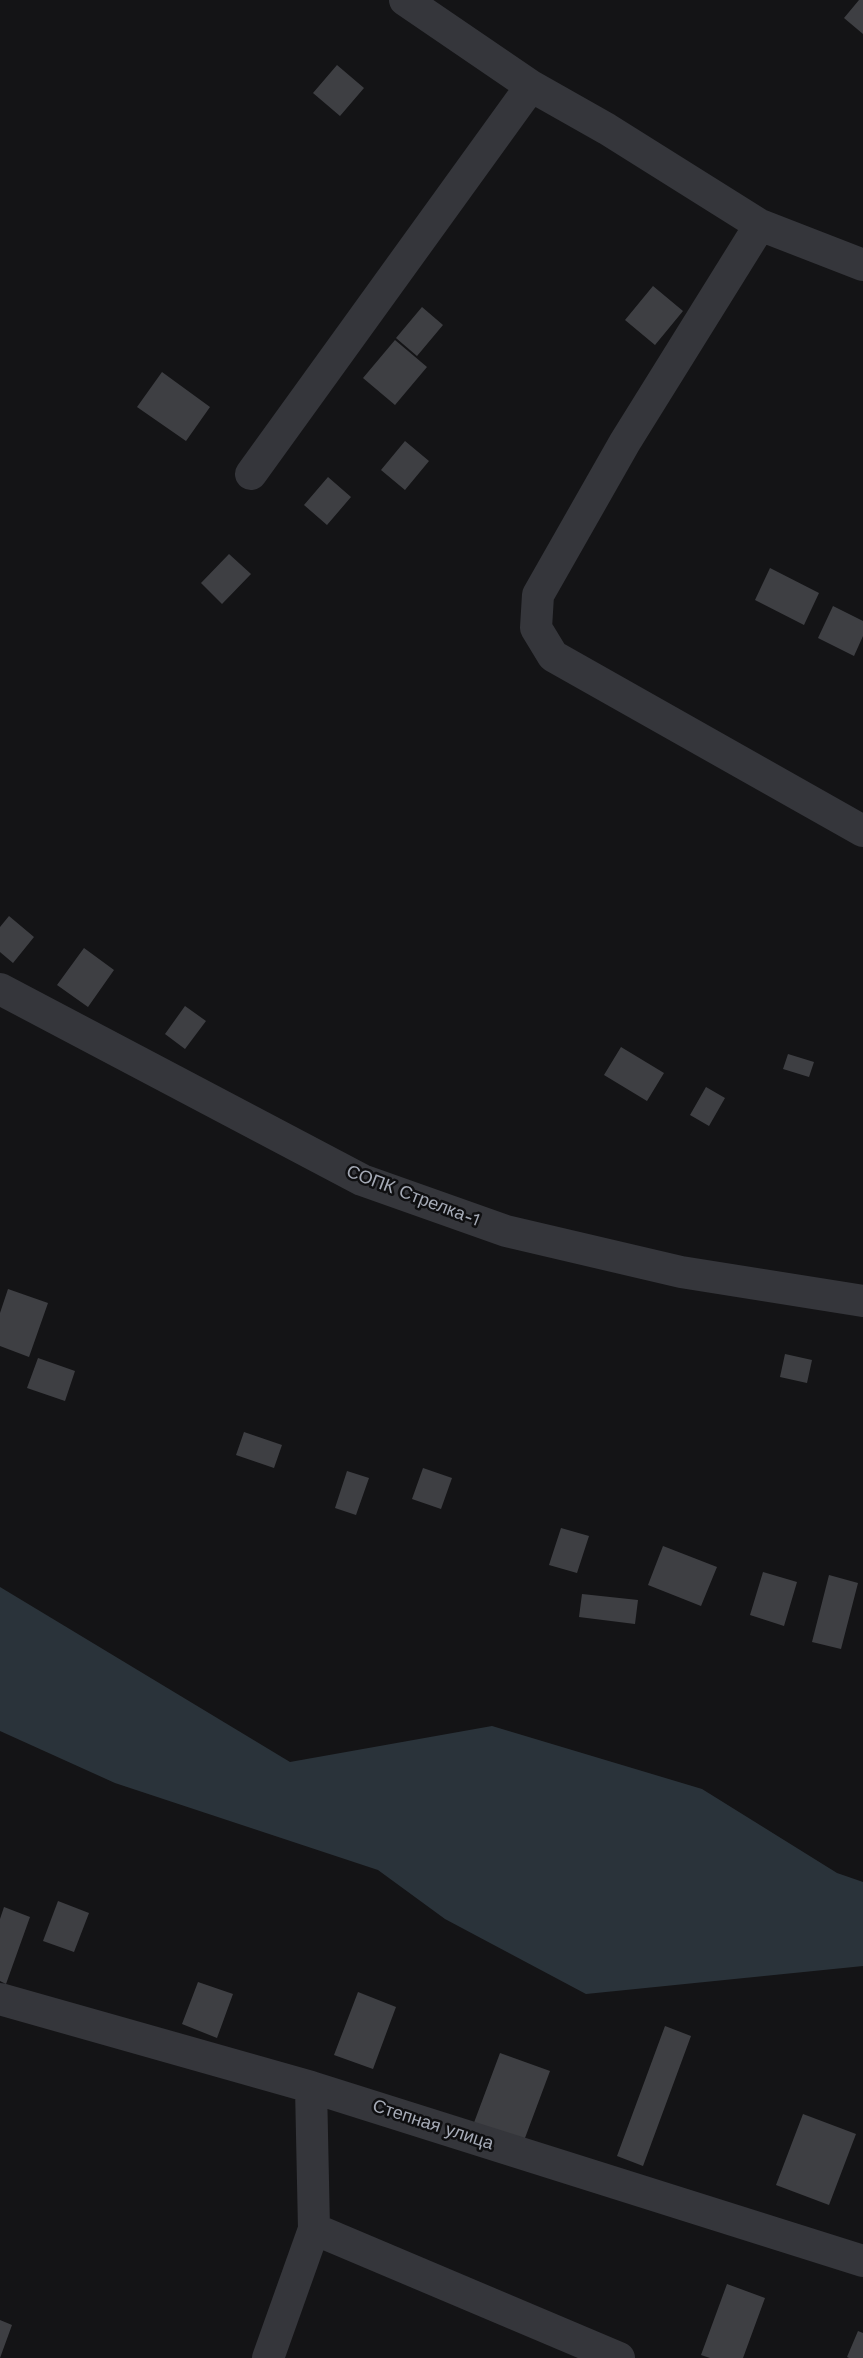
<!DOCTYPE html>
<meta charset="utf-8">
<style>
body{margin:0}
canvas{display:block;background:#141416}
</style>
<canvas width="863" height="2358"></canvas>
<script>
const context = document.querySelector('canvas').getContext('2d');
context.lineJoin = 'round';
function fillPath(path, color) {
  context.fillStyle = color;
  context.fill(path, 'evenodd');
}
function strokePath(path, color, width, dash) {
  context.strokeStyle = color;
  context.lineWidth = width;
  context.lineCap = dash ? 'butt' : 'round';
  context.setLineDash(dash || []);
  context.stroke(path);
}
function write(font, color, halo, rows, align = 'center') {
  context.font = font + ' "Work Sans",sans-serif';
  context.lineWidth = 5;
  context.setLineDash([]);
  context.textBaseline = 'middle';
  context.strokeStyle = halo;
  context.fillStyle = color;
  for (const [text, x, y, turn = 0] of rows) {
    context.save();
    context.translate(x, y);
    context.rotate((+turn || 0) * Math.PI / 180);
    context.textAlign = isNaN(turn) ? turn : align;
    if (halo) context.strokeText(text, 0, 0);
    context.fillText(text, 0, 0);
    context.restore();
  }
}
fillPath(new Path2D(`
 M0 1587 290 1762 492 1726 702 1789 837 1873 863 1882V1966L586 1994 445 1919 378 1870 115 1783 0 1731Z`), '#2a333a');
fillPath(new Path2D(`
 M859 0H863V34L844 18Z
 M337 65 364 88 340 116 313 93Z
 M653 286 683 311 655 345 625 320Z
 M422 307 443 325 417 356 396 338Z
 M395 340 427 367 395 405 363 378Z
 M162 372 210 407 186 441 137 407Z
 M405 441 429 461 405 490 381 470Z
 M328 477 351 497 327 525 304 505Z
 M229 554 251 574 222 604 201 583Z
 M770 568 819 593 804 625 755 600Z
 M833 606 863 621V636L854 656 818 638Z
 M9 916 34 937 13 963 0 952V927Z
 M84 948 114 970 88 1007 57 985Z
 M185 1006 206 1021 185 1049 165 1034Z
 M621 1047 664 1073 647 1101 604 1075Z
 M788 1054 814 1062 809 1077 783 1069Z
 M706 1087 725 1098 709 1126 690 1115Z
 M8 1289 48 1303 29 1357 0 1346V1313Z
 M785 1354 812 1360 807 1383 780 1377Z
 M38 1358 75 1371 65 1401 27 1388Z
 M244 1432 282 1445 274 1468 236 1455Z
 M423 1468 452 1478 441 1509 412 1499Z
 M347 1471 369 1478 356 1515 335 1508Z
 M561 1528 589 1536 577 1573 549 1565Z
 M663 1546 717 1567 701 1606 648 1585Z
 M763 1572 797 1582 784 1626 750 1615Z
 M829 1575 858 1583 841 1649 812 1642Z
 M582 1594 638 1600 635 1624 579 1617Z
 M58 1901 89 1913 74 1952 43 1941Z
 M4 1907 30 1917 6 1984 0 1981V1919Z
 M198 1982 233 1994 217 2038 182 2024Z
 M358 1992 396 2007 373 2069 334 2055Z
 M665 2026 691 2036 643 2166 617 2156Z
 M500 2053 550 2071 522 2146 472 2128Z
 M803 2114 856 2134 829 2205 776 2185Z
 M727 2284 765 2298 743 2358H710L701 2355Z
 M0 2320 12 2325 0 2358Z
 M858 2331 863 2333V2358H849L847 2357Z`), '#3e3f43');
strokePath(new Path2D(`
 M405 0 531 86 607 129 760 225 863 265
 M760 225 625 442 538 595 536 628 553 656 863 831
 M251 474 531 86
 M0 989 362 1180 506 1231 681 1272 863 1301
 M0 1999 311 2087 863 2261
 M314 2229 619 2358
 M268 2358 314 2229 311 2087`), '#35363b', 32);
write('18px', '#a6abb7', '#0f0f11', [
 ["СОПК Стрелка-1",413,1196,21],
 ["Степная улица",433,2125,18]
]);
</script>
